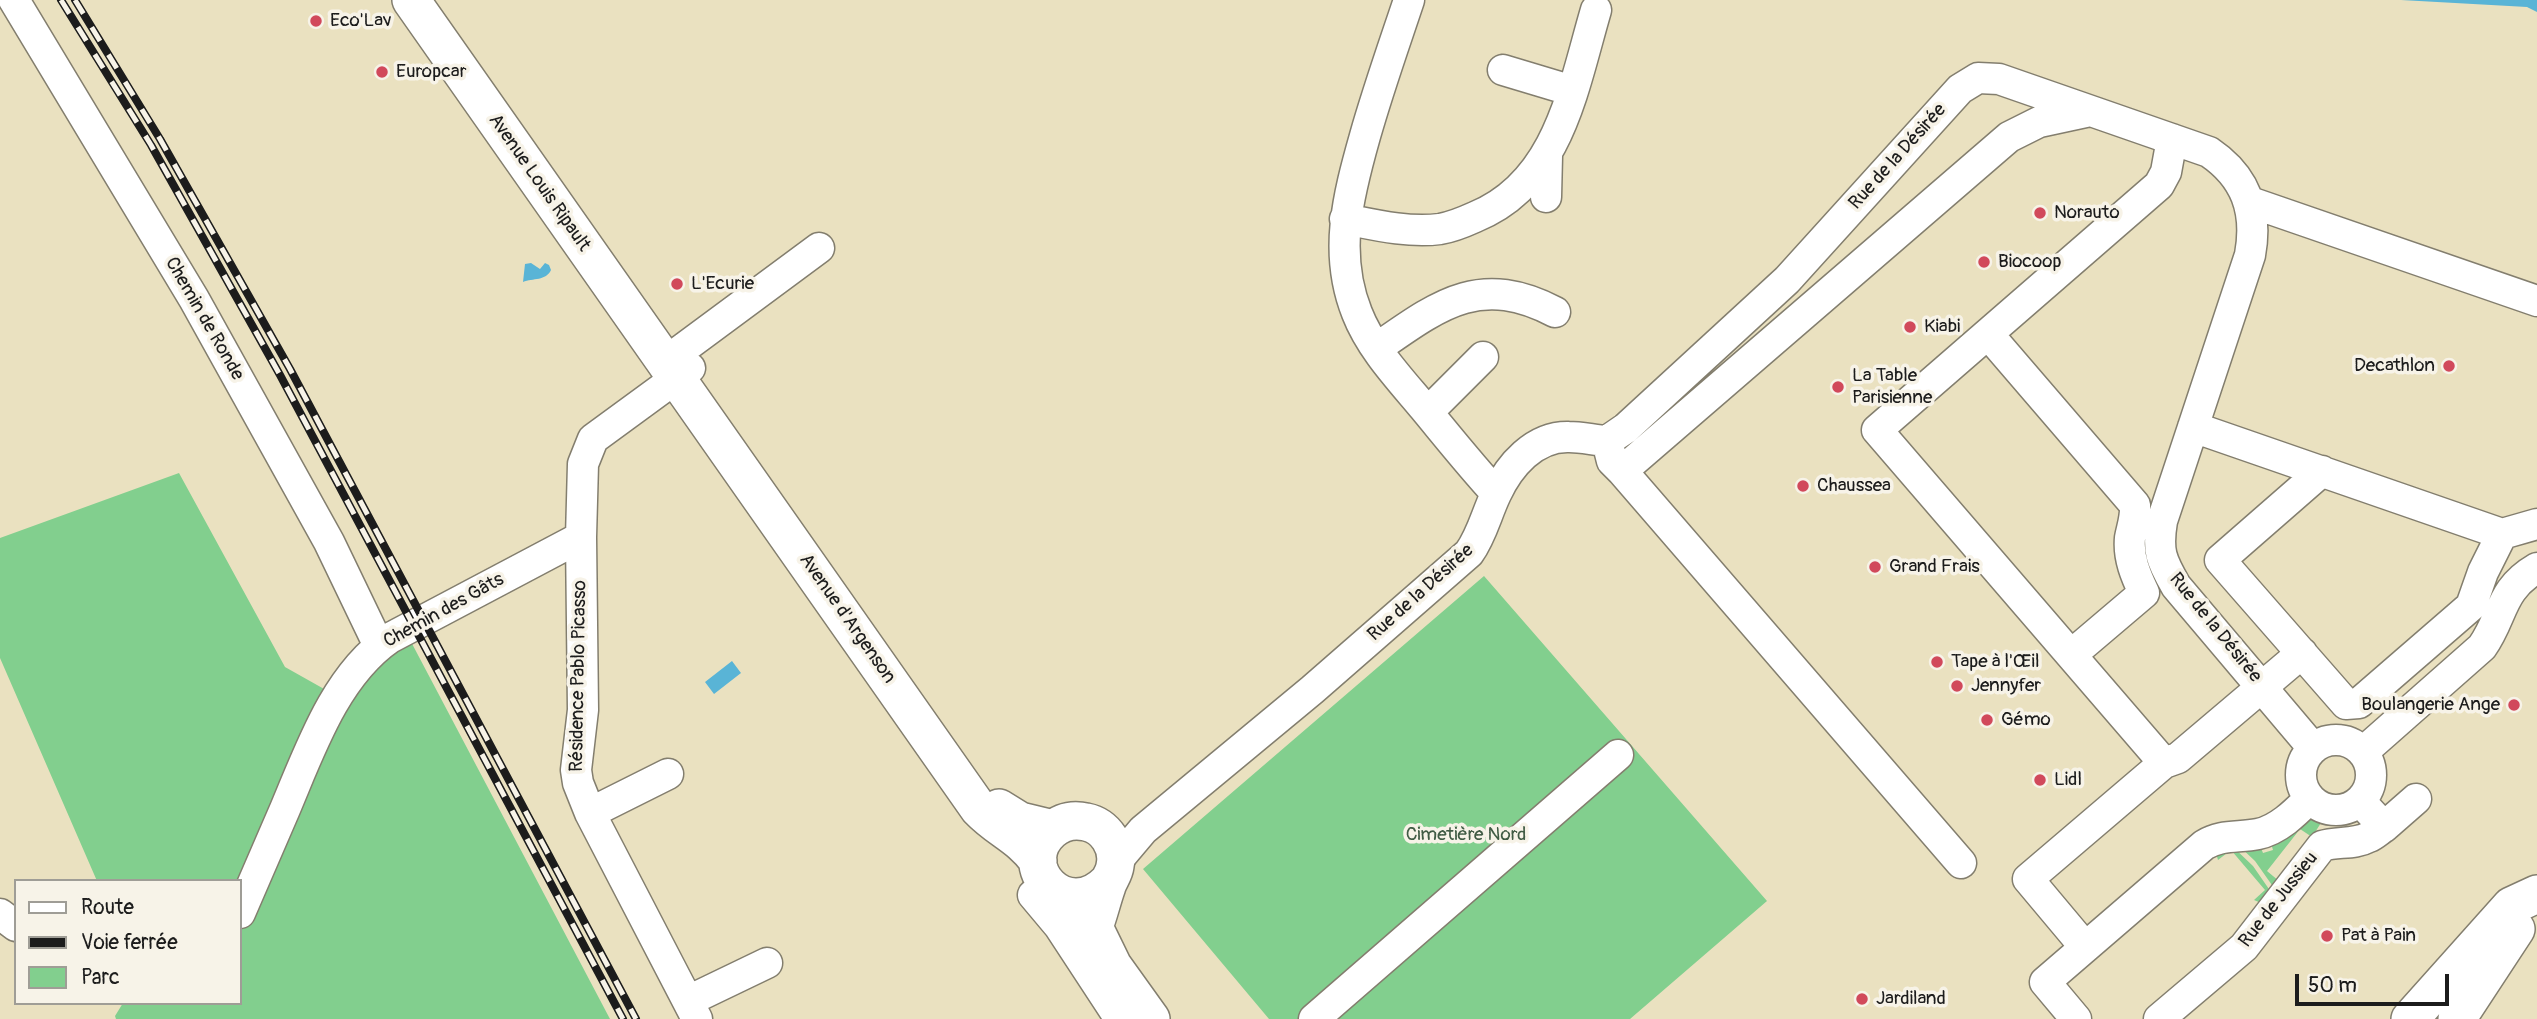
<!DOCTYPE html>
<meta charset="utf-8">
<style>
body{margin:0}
#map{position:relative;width:2537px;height:1019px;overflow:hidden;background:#eae1c0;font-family:Pangolin,sans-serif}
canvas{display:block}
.legend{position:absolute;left:14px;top:879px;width:228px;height:126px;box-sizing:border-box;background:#f7f3e8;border:2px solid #9f9d96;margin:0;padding:9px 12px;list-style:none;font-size:21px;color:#1c1c1c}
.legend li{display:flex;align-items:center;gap:14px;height:35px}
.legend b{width:35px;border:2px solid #9f9d96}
.scale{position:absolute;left:2295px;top:974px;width:154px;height:32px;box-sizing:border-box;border:4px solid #1c1c1c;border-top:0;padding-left:9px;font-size:21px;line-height:24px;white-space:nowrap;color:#1c1c1c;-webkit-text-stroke:5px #f7f3e8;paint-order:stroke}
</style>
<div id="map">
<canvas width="2537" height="1019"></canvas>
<ul class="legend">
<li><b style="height:9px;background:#fff"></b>Route</li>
<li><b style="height:9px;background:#1c1c1c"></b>Voie ferrée</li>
<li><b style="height:19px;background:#82cf8e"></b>Parc</li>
</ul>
<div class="scale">50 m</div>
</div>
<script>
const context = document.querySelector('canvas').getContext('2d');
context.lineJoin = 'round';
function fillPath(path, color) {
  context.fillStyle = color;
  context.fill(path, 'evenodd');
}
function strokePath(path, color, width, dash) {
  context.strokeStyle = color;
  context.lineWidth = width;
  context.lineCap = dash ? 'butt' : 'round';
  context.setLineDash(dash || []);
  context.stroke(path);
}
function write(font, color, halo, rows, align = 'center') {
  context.font = font + ' Pangolin,sans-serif';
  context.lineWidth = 7;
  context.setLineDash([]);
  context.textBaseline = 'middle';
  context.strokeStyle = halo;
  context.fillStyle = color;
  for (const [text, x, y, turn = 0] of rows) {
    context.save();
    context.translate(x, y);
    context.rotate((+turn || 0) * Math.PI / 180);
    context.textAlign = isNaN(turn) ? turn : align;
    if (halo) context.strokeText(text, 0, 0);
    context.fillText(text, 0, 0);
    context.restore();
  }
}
fillPath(new Path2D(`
 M179 473 285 667 349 703 370 672 409 638 610 1019H116L115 1016 123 1003H240V881H97L0 658V538Z
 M1484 576 1767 901 1630 1019H1269L1143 869Z
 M2313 812 2326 815 2312 837 2300 829 2267 871 2279 881 2274 888 2255 861 2237 844 2259 843 2263 853 2273 850 2270 840Z
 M2231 845 2253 866 2271 892 2261 903 2254 900 2265 890 2231 850 2218 860 2216 853Z`), '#82cf8e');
fillPath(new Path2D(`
 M2401 0H2537V12L2527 7Z
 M531 263 540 269 545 263 549 265 551 270C546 281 533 278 523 282L525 264Z
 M732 661 741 673 714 694 705 682Z`), '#59b4d6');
const minor = new Path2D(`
 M14 0 194 299 329 542 379 646
 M1409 0C1394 45 1378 90 1365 136 1348 196 1333 253 1357 313 1371 349 1400 379 1424 408 1448 437 1471 466 1496 493
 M1503 70 1573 91
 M1546 197 1547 156
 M2250 202 2537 301
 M1345 219C1375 225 1408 233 1440 229 1452 227 1464 222 1475 217 1559 183 1573 88 1596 10
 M1988 334 2135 505C2136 517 2132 527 2130 538 2128 558 2136 576 2144 593L2071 655
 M1377 348C1440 304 1480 273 1555 312
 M665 362 819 248
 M1428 412 1483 357
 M2193 427 2502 534 2537 524
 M1607 441 1612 461 1622 471 2009 137 2039 122 2090 111
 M1622 471 1961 863
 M2322 471 2220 560 2346 704 2359 703 2471 606 2483 572 2502 534
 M581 537 583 710 576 770 578 783 590 813 697 1019
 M2301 775a35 35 0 1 1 70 0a35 35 0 1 1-70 0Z
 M2363 752 2482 647C2504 616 2499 590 2537 568
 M2164 763 1877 430 2159 185 2166 172 2172 139
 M590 813 668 774
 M2384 827 2416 799
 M1116 862 1143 830 1312 690 1469 553C1482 535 1486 515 1496 494 1509 466 1534 436 1569 437 1581 437 1594 440 1607 441L1626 428 1787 280 1960 89 1978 78 1999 79 2209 152C2246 177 2258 211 2250 255L2162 521C2157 551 2161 560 2176 586L2313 748
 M1033 895 1059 926 1120 1019
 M240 913C255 878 270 844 285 809 310 750 335 676 390 638L581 537 583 464 593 439 690 368
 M0 914 16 926
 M2085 947 2028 879 2164 763 2178 758 2302 653
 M688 1001 767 963
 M1314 1019 1618 755
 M2076 1019 2045 982 2204 845C2222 834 2238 838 2258 834 2278 830 2295 813 2309 799
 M2159 1019 2244 947 2322 846C2337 841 2354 845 2369 837 2374 835 2379 830 2384 827L2360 801`);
const major = new Path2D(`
 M411 0 979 809C999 830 1020 836 1038 861
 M999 808 1020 821 1053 829
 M1079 910 1094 927 1113 966 1151 1019
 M1094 927C1099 914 1102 900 1107 886 1109 879 1114 874 1115 866 1119 847 1106 826 1086 822 1073 819 1061 822 1051 831 1012 866 1066 925 1108 882
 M2410 1019 2511 906 2537 894
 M2457 1019 2516 929`);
strokePath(minor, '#837e6e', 33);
strokePath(major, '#837e6e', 40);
strokePath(minor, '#fff', 30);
strokePath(major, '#fff', 37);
const rail = new Path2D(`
 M61 0 151 145 280 375 623 1019
 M75 0 160 139 290 369 636 1019`);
strokePath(rail, '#1c1c1c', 8);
strokePath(rail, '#f7f3e8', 5, [16]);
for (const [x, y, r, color] of [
 [316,21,7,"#d1495b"],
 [382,72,7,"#d1495b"],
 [2040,213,7,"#d1495b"],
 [1984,262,7,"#d1495b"],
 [677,284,7,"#d1495b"],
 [1910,327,7,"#d1495b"],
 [2449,366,7,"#d1495b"],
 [1838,387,7,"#d1495b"],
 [1803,486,7,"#d1495b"],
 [1875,567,7,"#d1495b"],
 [1937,662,7,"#d1495b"],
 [1957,686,7,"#d1495b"],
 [2514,705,7,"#d1495b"],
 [1987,720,7,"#d1495b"],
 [2040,780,7,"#d1495b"],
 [2327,936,7,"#d1495b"],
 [1862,999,7,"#d1495b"]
]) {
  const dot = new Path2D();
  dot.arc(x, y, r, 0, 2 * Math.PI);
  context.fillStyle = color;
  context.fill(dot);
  strokePath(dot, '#f7f3e8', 2.5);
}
write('19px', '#1c1c1c', '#f7f3e8', [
 ["Eco'Lav",330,21],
 ["Europcar",396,72],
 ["Norauto",2054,213],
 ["Biocoop",1998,262],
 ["L'Ecurie",691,284],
 ["Kiabi",1924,327],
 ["Decathlon",2435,366,"right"],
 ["La Table",1852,376],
 ["Parisienne",1852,398],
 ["Chaussea",1817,486],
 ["Grand Frais",1889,567],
 ["Tape à l'Œil",1951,662],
 ["Jennyfer",1971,686],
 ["Boulangerie Ange",2500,705,"right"],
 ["Gémo",2001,720],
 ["Lidl",2054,780],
 ["Pat à Pain",2341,936],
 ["Jardiland",1876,999]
], 'left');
write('19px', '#1c1c1c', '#f7f3e8', [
 ["Rue de la Désirée",1898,157,-48],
 ["Avenue Louis Ripault",539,183,55],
 ["Chemin de Ronde",204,319,60],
 ["Rue de la Désirée",1421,593,-42],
 ["Chemin des Gâts",444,611,-29],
 ["Avenue d'Argenson",847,619,55],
 ["Rue de la Désirée",2215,628,51],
 ["Résidence Pablo Picasso",579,676,-89],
 ["Rue de Jussieu",2279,900,-52]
]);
write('19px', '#405b44', '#f7f3e8', [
 ["Cimetière Nord",1466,835]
]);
</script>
